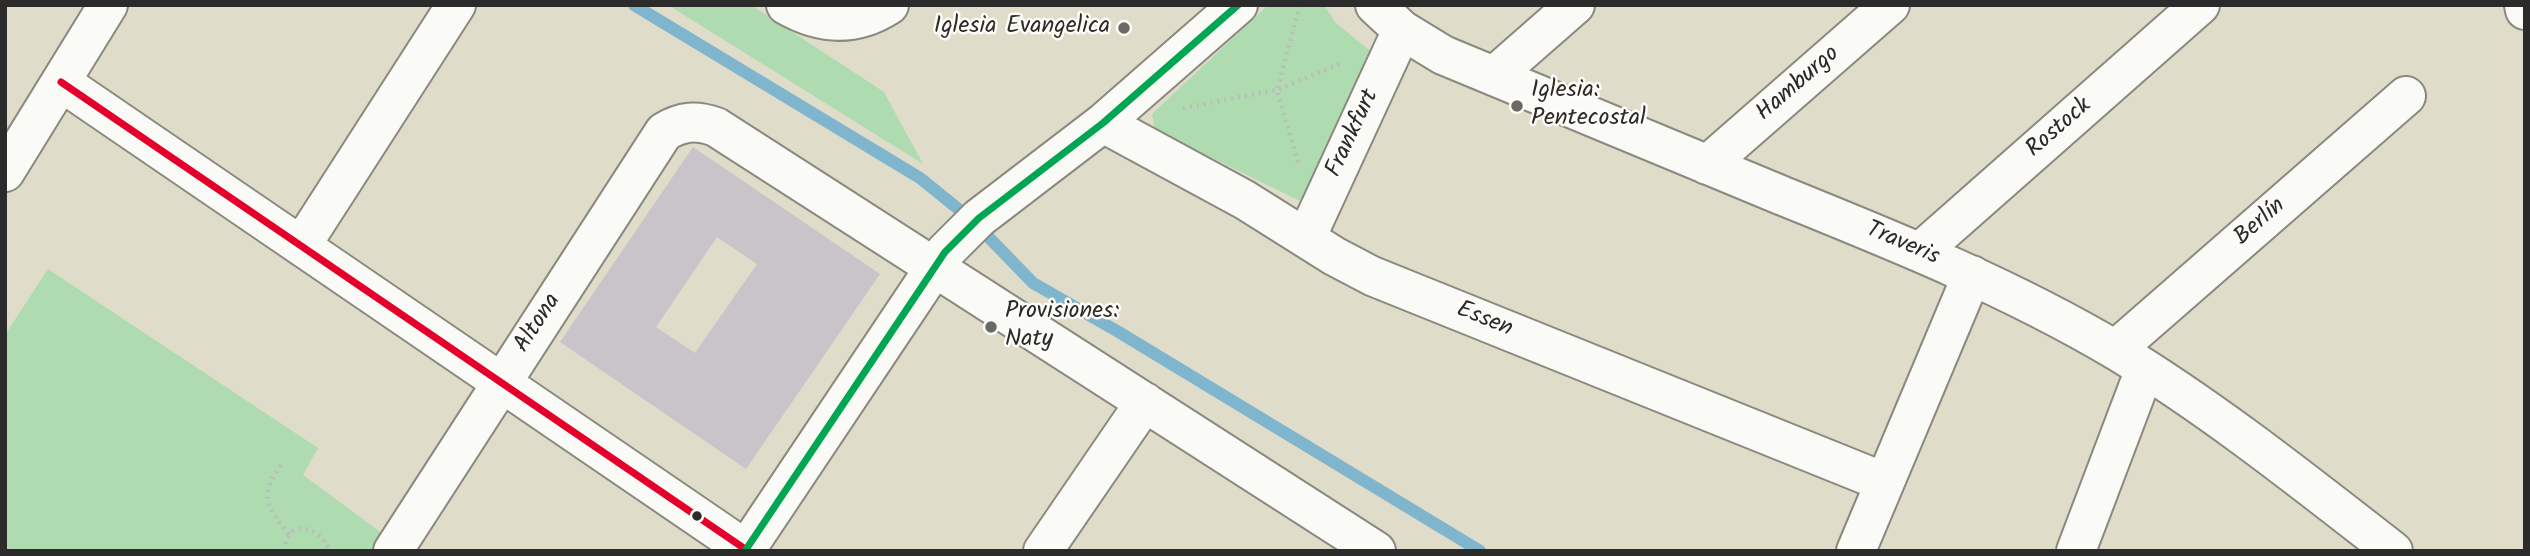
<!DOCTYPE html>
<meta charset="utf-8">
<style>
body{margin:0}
#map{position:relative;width:2530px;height:556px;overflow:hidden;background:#dfdcc9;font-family:Kalam,sans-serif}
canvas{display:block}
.frame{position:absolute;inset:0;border:7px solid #2b2b2b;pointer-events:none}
</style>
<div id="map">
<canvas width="2530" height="556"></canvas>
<div class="frame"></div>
</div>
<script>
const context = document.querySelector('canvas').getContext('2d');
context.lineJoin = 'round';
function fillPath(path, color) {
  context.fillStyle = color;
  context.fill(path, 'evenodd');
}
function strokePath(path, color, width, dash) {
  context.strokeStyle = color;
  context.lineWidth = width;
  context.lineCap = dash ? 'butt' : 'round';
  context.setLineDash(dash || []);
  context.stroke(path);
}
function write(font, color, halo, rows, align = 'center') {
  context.font = font + ' Kalam,sans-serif';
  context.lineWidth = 5;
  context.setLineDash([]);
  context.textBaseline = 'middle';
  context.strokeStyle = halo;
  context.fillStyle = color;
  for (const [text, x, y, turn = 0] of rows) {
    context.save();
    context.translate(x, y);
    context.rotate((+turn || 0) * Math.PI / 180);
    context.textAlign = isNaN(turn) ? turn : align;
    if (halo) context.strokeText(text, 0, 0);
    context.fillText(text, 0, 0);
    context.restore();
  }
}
fillPath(new Path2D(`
 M668 5H751L884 92 923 164Z
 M1268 5H1324L1335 22 1375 55 1300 201 1155 130 1152 114Z
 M48 269 318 448 303 475 398 545 395 551H5V335Z`), '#afdbb1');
strokePath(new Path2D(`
 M634 5 920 178 972 220 1033 283 1117 331 1480 551`), '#7fb5cd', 12);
fillPath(new Path2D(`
 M693 147 880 274 746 469 560 342ZM717 237 757 264 695 353 656 327Z`), '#c8c4ca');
const minor = new Path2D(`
 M786 5C821 25 855 27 889 5
 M1375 5 1402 30 1443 55C1557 102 1670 149 1783 196 1897 242 2011 288 2117 351 2214 410 2303 481 2393 551
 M1494 76 1575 5
 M61 82 748 551
 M1103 123 1245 200 1334 256 1372 276 1884 482
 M1707 165 1890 5
 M5 172 108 5
 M1306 238 1402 30
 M301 246 456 5
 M1920 252 2200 5
 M2115 350 2406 96
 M393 551 664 132C682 121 696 120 716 127L1376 551
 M745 551 945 252 979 218 1103 123 1238 5
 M1043 551 1145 402
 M1856 551 1972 275
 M2076 551 2145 369`);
const secondary = new Path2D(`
 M2524 5 2525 10`);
strokePath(minor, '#8b897f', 42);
strokePath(secondary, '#8b897f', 42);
strokePath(new Path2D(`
 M1183 108 1277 90 1342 63
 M1298 162 1277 90 1300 5
 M281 465C258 496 267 508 290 535
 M286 551C282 520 321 523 329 551`), '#bbbbb7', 4.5, [2, 5]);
strokePath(minor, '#fafaf7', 38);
strokePath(secondary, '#fafaf7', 38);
strokePath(new Path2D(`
 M61 82 748 551`), '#e4002b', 7);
strokePath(new Path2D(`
 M745 551 945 252 979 218 1103 123 1238 5`), '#00a651', 7);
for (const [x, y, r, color] of [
 [1124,28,7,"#6a6962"],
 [1517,106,7,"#6a6962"],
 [991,327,7,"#6a6962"],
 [697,516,6,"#2b2b2b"]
]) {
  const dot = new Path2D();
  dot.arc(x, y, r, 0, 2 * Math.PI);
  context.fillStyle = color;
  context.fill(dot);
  strokePath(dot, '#fdfcf7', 2.5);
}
write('24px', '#2b2b2b', '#fdfcf7', [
 ["Iglesia Evangelica",1110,28,"right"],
 ["Iglesia:",1531,92],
 ["Pentecostal",1531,120],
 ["Provisiones:",1005,313],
 ["Naty",1005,341]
], 'left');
write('24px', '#2b2b2b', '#fdfcf7', [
 ["Hamburgo",1799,85,-41],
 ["Rostock",2060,129,-41],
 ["Frankfurt",1354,134,-65],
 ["Berlín",2261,223,-41],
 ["Traveris",1902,245,23],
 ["Essen",1484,321,22],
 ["Altona",539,324,-57]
]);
</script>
